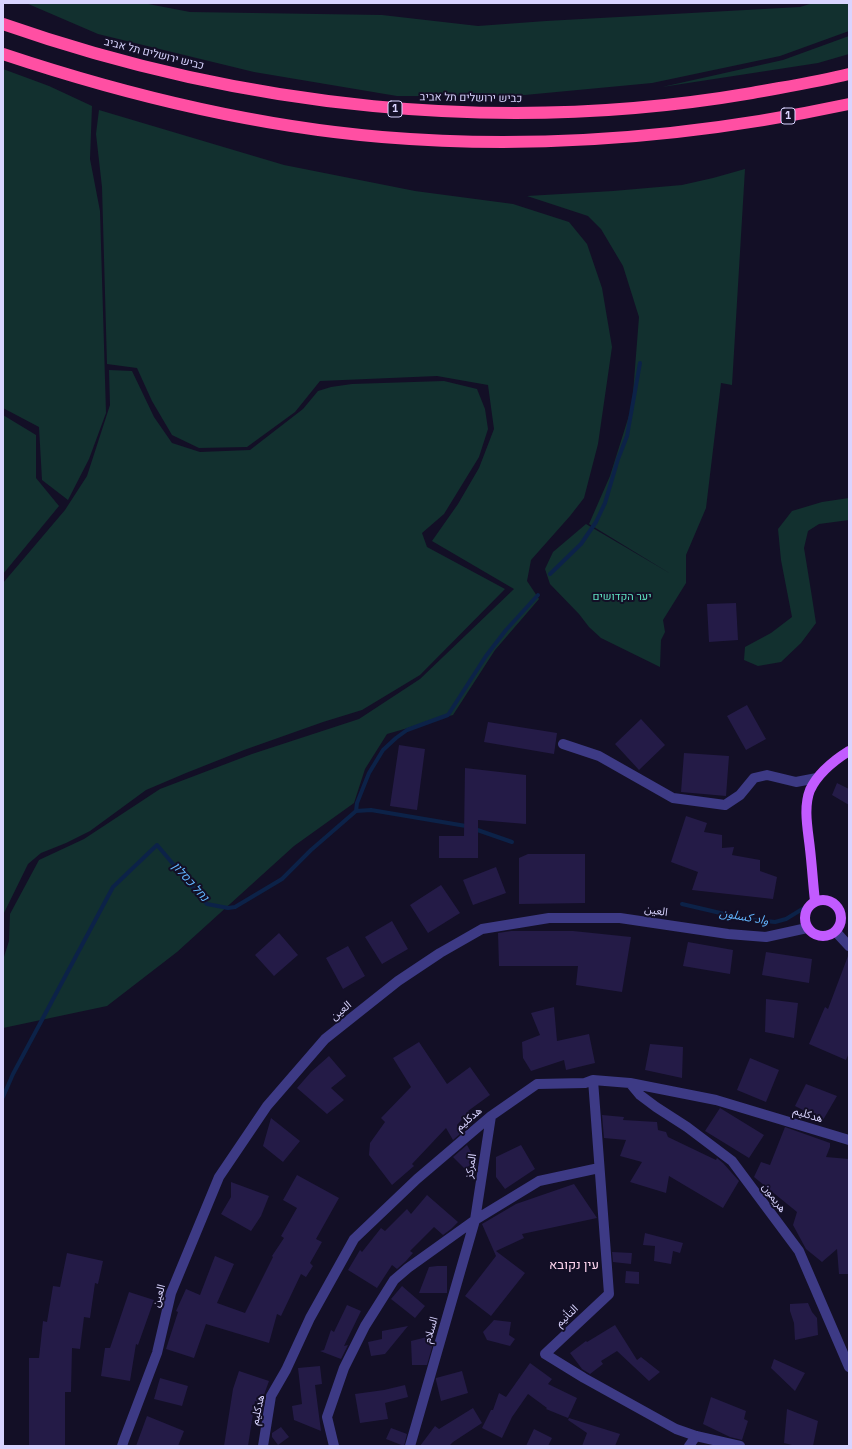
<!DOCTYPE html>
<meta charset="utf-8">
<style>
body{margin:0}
#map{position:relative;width:852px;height:1449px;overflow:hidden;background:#130f26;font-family:"IBM Plex Sans",sans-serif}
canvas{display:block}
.frame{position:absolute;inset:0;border:4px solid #d9d4ff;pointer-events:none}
</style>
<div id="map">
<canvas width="852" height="1449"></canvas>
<div class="frame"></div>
</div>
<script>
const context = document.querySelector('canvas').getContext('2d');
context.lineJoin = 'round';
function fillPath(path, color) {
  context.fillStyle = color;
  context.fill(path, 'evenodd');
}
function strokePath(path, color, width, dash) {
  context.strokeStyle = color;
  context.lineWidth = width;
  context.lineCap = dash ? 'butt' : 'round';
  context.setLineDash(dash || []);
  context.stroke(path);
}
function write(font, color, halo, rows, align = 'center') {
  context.font = font + ' "IBM Plex Sans","Noto Sans Arabic",Heebo,sans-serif';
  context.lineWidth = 4;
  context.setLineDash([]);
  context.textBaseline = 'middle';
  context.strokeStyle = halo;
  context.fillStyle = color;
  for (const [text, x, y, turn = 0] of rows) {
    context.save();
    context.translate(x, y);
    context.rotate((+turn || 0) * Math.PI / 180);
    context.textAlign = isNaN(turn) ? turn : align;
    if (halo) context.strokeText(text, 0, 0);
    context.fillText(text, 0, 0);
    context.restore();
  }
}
fillPath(new Path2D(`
 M26 3H143L190 12 382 15 478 26 546 21 800 7 813 3H849V31L780 56 652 83 514 96H397L254 72 98 34Z
 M849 36V54L818 63 662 87 783 60Z
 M3 69 49 86 92 106 90 159 100 211 106 413 89 459 68 500 42 480 39 427 3 408Z
 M99 110 284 165 415 191 513 204 569 222 587 244 602 288 612 347 598 444 584 498 570 516 531 560 527 581 539 599 495 650 453 715 387 734 365 769 354 803 294 846 177 952 107 1006 3 1028V960L9 941 10 914 39 860 84 839 160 789 252 754 359 719 420 679 514 589 432 541 458 504 479 468 494 429 488 385 437 376 320 381 295 412 247 447 199 448 172 435 152 401 137 368 107 364 102 187 96 134Z
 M745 169 732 385 721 383 706 508 686 555V583L663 620 665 632 661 640 660 667 601 638 589 627 579 614 550 584 545 569 553 552 586 524 671 574 589 524 610 476 632 406 639 317 623 266 601 229 588 216 527 196 613 191 682 185 713 178Z
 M109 370 132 371 154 417 172 443 200 452 250 450 303 409 318 391 331 387 352 384 444 381 477 389 485 409 488 429 479 457 444 514 422 533 427 547 505 589 420 675 362 710 323 722 244 750 186 773 146 790 90 831 66 843 41 853 28 864 3 915V583L65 510 87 476 110 405Z
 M3 415 36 435V478L59 506 3 574Z
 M849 498V520L819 524 808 531 804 548 811 591 816 623 801 643 781 662 758 666 744 660 745 647 771 633 792 617 781 560 778 529 792 511 822 502Z`), '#12302f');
strokePath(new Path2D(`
 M550 574 581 544 596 522 605 503 618 459 627 436 640 363
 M356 811 357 803 369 773 383 750 396 738 407 730 448 715 486 656 506 630 538 595
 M682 904 746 919 775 922 786 919 804 908
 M3 1097 13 1074 113 887 157 845 207 904 228 908 235 907 282 879 311 850 356 811 371 810 466 826 512 842`), '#0c2248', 4);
fillPath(new Path2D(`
 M736 603 738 640 709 642 707 604Z
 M747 705 766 739 746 750 727 716Z
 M641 719 665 745 639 770 615 744Z
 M488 722 557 733 554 754 484 742Z
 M399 745 425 749 417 810 390 806Z
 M684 753 729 756 726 796 681 792Z
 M465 768 526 775V824L478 820V858H439V836H464Z
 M837 783 849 789V805L832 795Z
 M686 816 707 823 704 832 722 835V848L734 847 732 855 760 860V871L777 877 773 899 692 890 698 872 671 862Z
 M528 854H585V903L519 904V858Z
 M496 867 506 893 473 905 463 880Z
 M441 885 460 913 428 933 410 905Z
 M392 921 408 949 382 964 365 937Z
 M511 931H573L631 937 622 992 576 985 578 966H499L498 933Z
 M279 933 298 955 274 976 255 955Z
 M688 942 733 950 730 974 683 966Z
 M348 946 365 976 343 989 326 958Z
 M766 952 812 959 809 983 762 975Z
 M848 956H849V1053L846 1060 809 1044 825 1007 828 1009Z
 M766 999 798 1003 794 1038 765 1032Z
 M554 1007 557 1041 589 1034 595 1063 566 1070 564 1060 531 1071 523 1058 522 1042 540 1035 531 1013Z
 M419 1042 447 1084 470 1067 490 1095 468 1111 469 1112 457 1125 461 1133 453 1140 446 1128 412 1164 414 1166 392 1185 369 1155 370 1143 385 1122 381 1118 411 1087 393 1058Z
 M650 1044 683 1047 682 1078 645 1070Z
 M329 1056 346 1076 331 1088 344 1100 327 1114 297 1088 311 1072Z
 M750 1058 779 1070 766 1102 737 1090Z
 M806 1084 837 1096 823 1120 795 1106Z
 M720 1108 764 1135 749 1158 705 1131Z
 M602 1115 624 1117 623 1120 657 1122 658 1130 666 1132 668 1137 716 1160 717 1158 723 1163 739 1181 723 1208 669 1176 666 1193 630 1182 642 1162 620 1156 626 1140 604 1138Z
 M271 1118 300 1141 283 1162 263 1146Z
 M785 1127 830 1143V1147L826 1157 849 1159V1274H839L837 1249 822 1262 806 1249 793 1225 797 1212 754 1177 761 1162 770 1165Z
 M467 1145 477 1163V1167L471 1170 469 1166 467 1171 453 1157Z
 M521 1145 535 1169 505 1189 496 1177V1157Z
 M297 1175 339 1198 316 1239 322 1242 310 1263 313 1266 306 1277 301 1274 281 1316 277 1314 269 1343 206 1324 194 1358 166 1349 178 1312 176 1311 186 1289 200 1295 215 1256 234 1264 217 1303 245 1313 273 1257 272 1256 284 1238 281 1236 297 1208 283 1200Z
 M231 1182 269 1196 261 1216 251 1231 221 1214 231 1197Z
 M574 1184 597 1218 522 1234 524 1238 496 1251 525 1273 491 1316 465 1296 496 1256 482 1224 516 1204Z
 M427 1195 458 1222 451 1229 443 1235 434 1227 410 1251 413 1253 406 1261 397 1269 392 1265 377 1288 348 1270 360 1250 362 1252 381 1228 385 1231 407 1209 411 1214Z
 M645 1233 683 1243 680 1253 673 1251 671 1264 654 1261 655 1246 643 1245Z
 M612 1252 632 1253 631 1264 613 1262Z
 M67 1253 103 1261 98 1284 95 1283 90 1318 84 1317 80 1349 72 1348 71 1392H65V1446H29V1358H39L43 1321 47 1322 53 1286 60 1287Z
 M437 1266H447V1293H419L429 1267Z
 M626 1271 639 1272V1284L625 1283Z
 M402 1286 425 1306 415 1318 391 1299Z
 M129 1292 154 1300 138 1345 136 1344 130 1381 101 1376 105 1348H110Z
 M808 1303 812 1312 817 1318 818 1335 795 1340 794 1323 790 1311V1304Z
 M347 1305 361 1311 344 1346 348 1345 341 1359 320 1351 324 1350 331 1330 334 1332Z
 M494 1320 511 1322 509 1335 515 1339 510 1346 487 1340 483 1332Z
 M615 1325 637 1360 641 1357 660 1372 649 1381 617 1351 601 1361 603 1364 590 1374 582 1369 570 1353 586 1341 587 1342Z
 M408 1326 385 1354 371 1356 368 1342 382 1339V1331Z
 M431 1336 433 1344 427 1365H412L411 1341Z
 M774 1359 805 1373 795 1391 771 1368Z
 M530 1363 552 1379 548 1384 577 1398 568 1418 546 1409 547 1408 528 1394 512 1417 502 1438 482 1428 491 1410H493L499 1393 506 1397Z
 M320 1366 322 1384 315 1385 321 1431 294 1420 292 1406 302 1404 298 1368Z
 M239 1371 269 1381 261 1403 255 1401 248 1446H224L233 1389Z
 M462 1371 468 1393 441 1401 436 1380V1378Z
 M160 1378 188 1386 182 1406 154 1399Z
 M405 1385 408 1397 385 1403 388 1419 360 1423 355 1394 384 1390Z
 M711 1397 746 1411 744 1419 748 1421 742 1440 730 1437 703 1424Z
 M473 1408 482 1423 453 1442 449 1446H420L435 1426 439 1429Z
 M787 1409 818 1421 813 1446H796L784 1443Z
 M147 1416 184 1431 178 1446H136Z
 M569 1418 620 1434 615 1446H582L587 1433 568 1420Z
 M281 1427 289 1437 278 1445 272 1437V1433Z
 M391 1428 407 1434 404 1446 386 1439Z
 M534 1429 552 1438 548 1446H526Z`), '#241b47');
strokePath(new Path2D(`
 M563 744 599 756 673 798 725 805 740 795 754 778 767 775 796 782 817 778
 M836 932 849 946
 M593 1080 609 1294 545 1354 584 1378 676 1429 696 1436 740 1446
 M630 1083 640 1095 656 1107 687 1127 732 1161 799 1251 849 1367
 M122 1446 124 1440 157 1353 171 1293 219 1177 267 1106 325 1039 398 981 440 953 482 929 549 918H620L728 934 766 937 807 928
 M263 1446 271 1396 286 1370 310 1318 354 1239 417 1179 491 1116 537 1084 585 1083 593 1080 630 1083 716 1100 849 1140
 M334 1446 327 1417 344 1368 365 1326 394 1280 408 1268 475 1220 539 1181 599 1168
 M410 1446 475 1220 491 1116
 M689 1446 696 1436`), '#3d3a85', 10);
strokePath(new Path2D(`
 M805 918a18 18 0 1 1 36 0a18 18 0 1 1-36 0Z
 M815 901C813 884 812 866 810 849 808 830 803 808 810 790 818 773 833 761 849 751`), '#c25bff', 10);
strokePath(new Path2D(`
 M3 24C243 108 501 136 752 93 784 87 817 82 849 74
 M3 54C126 95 253 126 382 137 539 150 695 137 849 104`), '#ff4fa3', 12);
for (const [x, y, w] of [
 [395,109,14],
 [788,116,14]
]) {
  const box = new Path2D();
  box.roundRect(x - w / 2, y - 8, w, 16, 3);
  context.fillStyle = '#130f26';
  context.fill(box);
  strokePath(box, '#d9d4ff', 1);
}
write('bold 10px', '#d9d4ff', null, [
 ["1",395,109],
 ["1",788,116]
]);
write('11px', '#d9d4ff', '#130f26', [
 ["כביש ירושלים תל אביב",154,54,14],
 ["כביש ירושלים תל אביב",471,98,1],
 ["العين",656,911,9],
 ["العين",341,1011,-39],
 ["هدكليم",808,1115,17],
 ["هدكليم",469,1119,-40],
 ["المركز",471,1166,-81],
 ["هريمون",774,1198,54],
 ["العين",159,1296,-75],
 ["التأنيم",567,1316,-43],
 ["السلام",431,1330,-74],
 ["هدكليم",258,1410,-78]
]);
write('11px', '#5fe0c0', '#130f26', [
 ["יער הקדושים",622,597]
]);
write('italic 12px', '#62b6ff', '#130f26', [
 ["נחל כסלון",190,882,48],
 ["واد كسلون",744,917,10]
]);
write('13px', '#ffd6f0', '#130f26', [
 ["עין נקובא",574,1265]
]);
</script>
